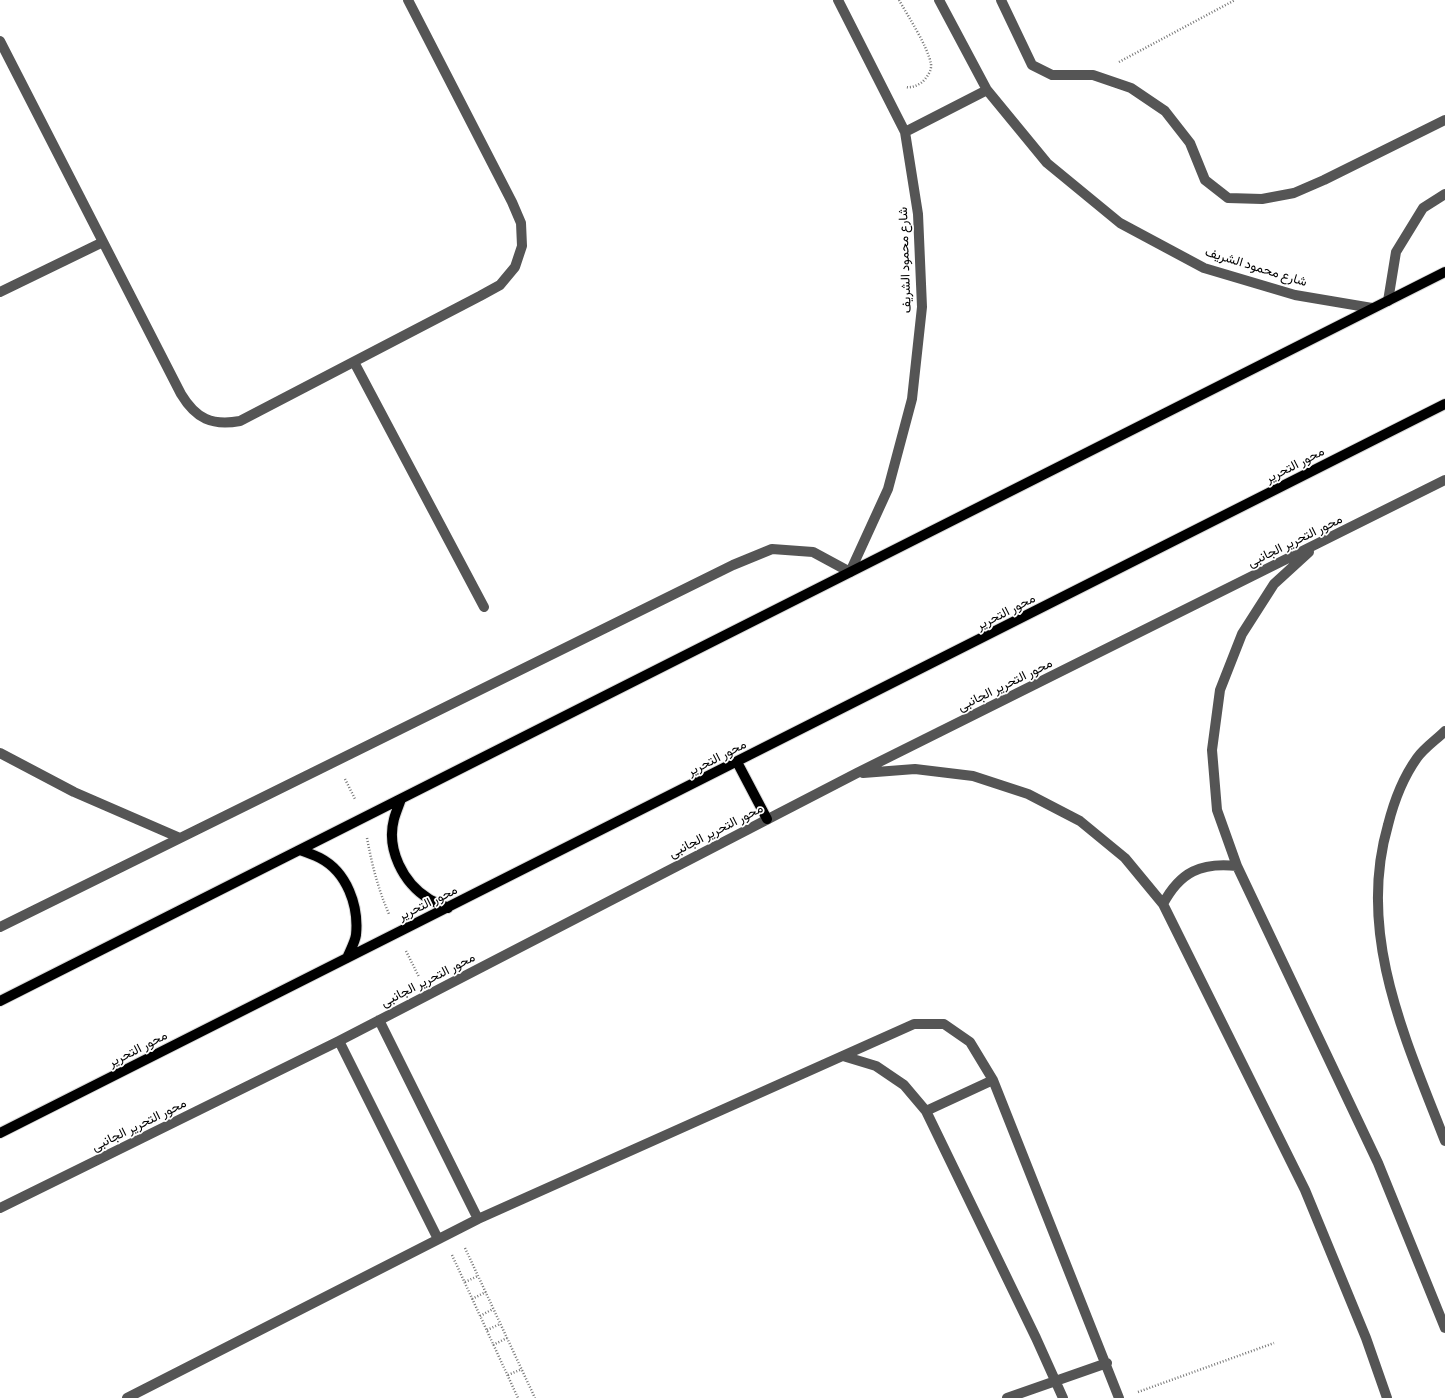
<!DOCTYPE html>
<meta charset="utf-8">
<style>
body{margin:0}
canvas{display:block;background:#fff}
</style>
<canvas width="1445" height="1398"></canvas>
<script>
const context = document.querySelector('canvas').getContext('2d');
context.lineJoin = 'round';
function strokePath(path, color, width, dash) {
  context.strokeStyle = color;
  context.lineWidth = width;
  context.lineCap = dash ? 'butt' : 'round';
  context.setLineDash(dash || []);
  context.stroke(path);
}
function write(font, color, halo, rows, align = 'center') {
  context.font = font + ' Cabin,Vazirmatn,sans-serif';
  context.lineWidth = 3.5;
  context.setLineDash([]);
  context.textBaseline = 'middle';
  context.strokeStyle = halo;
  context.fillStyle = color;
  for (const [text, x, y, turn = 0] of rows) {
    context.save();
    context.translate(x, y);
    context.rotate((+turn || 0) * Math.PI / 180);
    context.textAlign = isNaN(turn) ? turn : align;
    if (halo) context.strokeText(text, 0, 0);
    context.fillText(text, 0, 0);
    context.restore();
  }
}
const major = new Path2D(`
 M737 762 767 819
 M401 799C399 805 396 812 394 819 386 849 403 883 429 899 434 902 442 905 448 908
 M300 850C306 852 314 855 320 858 347 872 359 906 356 935 355 942 350 951 347 958
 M0 1001 1445 272
 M0 1133 1445 404`);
strokePath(major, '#dbdbdb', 12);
strokePath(new Path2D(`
 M899 0C908 16 928 47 931 64 932 71 926 79 921 83 916 86 911 88 906 87
 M1119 62 1235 0
 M345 779 355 799
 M367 838C372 865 378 889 389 914
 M406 951 419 977
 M465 1248 535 1398
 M452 1255 518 1398
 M465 1282 478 1276
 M472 1299 486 1292
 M480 1316 493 1309
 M487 1330 500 1324
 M493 1345 507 1338
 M508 1375 522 1369
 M1138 1392 1274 1343`), '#777', 2.5, [1, 2]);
strokePath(new Path2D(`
 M939 0 987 90 1047 163 1120 223 1204 268 1295 295 1372 308
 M1001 0 1032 65 1052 75H1093L1131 88 1165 111 1190 143 1205 180 1228 198 1262 199 1294 193 1324 180 1445 120
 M0 41 181 394C196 419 212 426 240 421L480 296 500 285 515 267 522 246 521 223 512 202 408 0
 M905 132 987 90
 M0 292 103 242
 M1388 301 1396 252 1423 208 1445 194
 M354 362 484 607
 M1309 552 1274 584 1242 634 1220 690 1212 750 1217 810 1237 866 1378 1163 1445 1328
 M1445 731C1436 740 1424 748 1417 758 1402 779 1394 801 1388 825 1356 935 1406 1040 1445 1141
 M0 753 74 792 180 838
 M863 773 915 769 973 776 1028 794 1080 821 1125 858 1163 904 1305 1190 1366 1338 1387 1398
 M1163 904C1180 872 1201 862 1237 866
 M0 927 733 565 772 549 813 552 850 572 888 489 912 399 922 307 918 214 905 132 838 0
 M379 1020 478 1219
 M339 1041 438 1239
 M843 1056 876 1066 904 1085 926 1111 1036 1338 1063 1398
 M926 1111 993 1080
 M0 1208 339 1041 857 773 1445 480
 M127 1398 478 1219 914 1024H944L970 1042 993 1080 1119 1398
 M1007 1398 1107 1363`), '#555', 10);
strokePath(major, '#000', 10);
write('13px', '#000', '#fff', [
 ["شارع محمود الشريف",905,260,-92],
 ["شارع محمود الشريف",1256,267,17],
 ["محور التحرير",1295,465,-27],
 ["محور التحرير الجانبى",1295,541,-26],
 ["محور التحرير",1006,612,-27],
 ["محور التحرير الجانبى",1005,685,-26],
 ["محور التحرير",717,758,-27],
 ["محور التحرير الجانبى",716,831,-27],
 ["محور التحرير",428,903,-26],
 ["محور التحرير الجانبى",428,980,-27],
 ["محور التحرير",138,1049,-27],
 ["محور التحرير الجانبى",139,1125,-26]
]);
</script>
